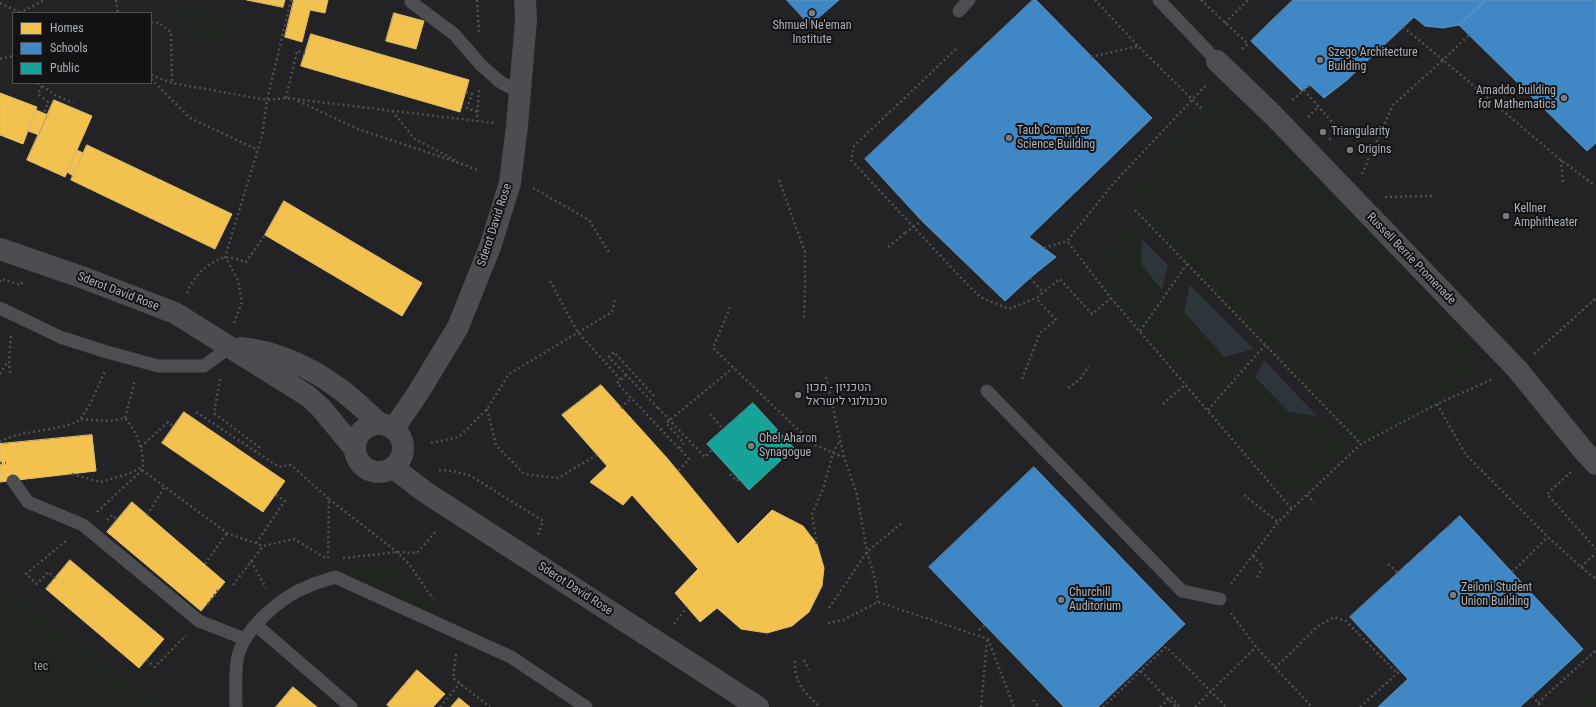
<!DOCTYPE html>
<meta charset="utf-8">
<style>
body{margin:0}
#map{position:relative;width:1596px;height:707px;overflow:hidden;background:#191919;font-family:"Roboto Condensed",sans-serif}
canvas{display:block}
.legend{position:absolute;left:12px;top:12px;width:140px;height:72px;box-sizing:border-box;background:#131315;border:1px solid #505257;margin:0;padding:5px 7px;list-style:none;font-size:12px;color:#abb0b9}
.legend li{display:flex;align-items:center;gap:8px;height:20px}
.legend b{width:20px;border:1px solid #505257}
</style>
<div id="map">
<canvas width="1596" height="707"></canvas>
<ul class="legend">
<li><b style="height:11px;background:#f2c14e"></b>Homes</li>
<li><b style="height:11px;background:#3f88c5"></b>Schools</li>
<li><b style="height:11px;background:#17a398"></b>Public</li>
</ul>
</div>
<script>
const context = document.querySelector('canvas').getContext('2d');
context.lineJoin = 'round';
function fillPath(path, color) {
  context.fillStyle = color;
  context.fill(path, 'evenodd');
}
function strokePath(path, color, width, dash) {
  context.strokeStyle = color;
  context.lineWidth = width;
  context.lineCap = dash ? 'butt' : 'round';
  context.setLineDash(dash || []);
  context.stroke(path);
}
function write(font, color, halo, rows, align = 'center') {
  context.font = font + ' "Roboto Condensed",Heebo,sans-serif';
  context.lineWidth = 4;
  context.setLineDash([]);
  context.textBaseline = 'middle';
  context.strokeStyle = halo;
  context.fillStyle = color;
  for (const [text, x, y, turn = 0] of rows) {
    context.save();
    context.translate(x, y);
    context.rotate((+turn || 0) * Math.PI / 180);
    context.textAlign = isNaN(turn) ? turn : align;
    if (halo) context.strokeText(text, 0, 0);
    context.fillText(text, 0, 0);
    context.restore();
  }
}
fillPath(new Path2D(`
 M0 0H1596V707H0ZM13 13H151V83H13Z`), '#232325');
fillPath(new Path2D(`
 M177 8 233 17 229 42 179 33Z
 M1221 91 1372 235 1482 359 1437 404 1361 444 1127 196Z
 M1141 219 1152 229 1142 239 1141 264 1162 290 1184 312 1224 357 1255 377 1289 412 1317 416 1346 449 1293 500 1096 272 1121 234Z
 M354 563H398L441 620 349 574Z
 M0 584 160 707H0Z
 M1596 689V707H1576Z`), '#1f2620');
fillPath(new Path2D(`
 M1142 239 1168 265 1162 290 1141 264Z
 M1190 285 1254 349 1224 357 1184 312Z
 M1264 360 1317 416 1289 412 1255 377Z`), '#2d343a');
const homes = new Path2D(`
 M247 0H285L283 7Z
 M294 0H328L325 13 310 10 302 42 285 37Z
 M394 13 424 21 416 49 386 41Z
 M311 34 469 80 460 112 301 66Z
 M0 93 37 107 23 144 0 135Z
 M54 100 92 116 65 177 27 160Z
 M36 110 48 115 39 135 28 131Z
 M87 145 232 214 215 249 71 180Z
 M77 150 83 153 73 176 67 172Z
 M284 201 422 283 402 316 265 235Z
 M601 385 667 458 738 544 772 510 803 526 817 544 824 568 822 586 809 612 792 626 767 633 741 629 717 608 700 622 675 593 698 569 632 495 623 505 590 482 607 466 562 415Z
 M184 412 285 481 263 512 162 443Z
 M92 435 96 471 0 482V444Z
 M132 502 225 582 201 611 107 532Z
 M70 560 164 639 139 668 46 589Z
 M417 670 445 694 433 707H390L387 705Z
 M293 687 317 707H276Z
 M459 698 470 707H451Z`);
fillPath(homes, '#f2c14e');
strokePath(homes, '#ddbc6e', 1);
const schools = new Path2D(`
 M787 0H839L810 25Z
 M1033 0H1036L1152 118 1029 237 1056 257 1030 278 1005 301 922 221 865 159Z
 M1293 0H1486L1459 25 1443 28 1425 26 1414 17 1347 80 1324 98 1310 85 1302 91 1251 41Z
 M1486 0H1596V143L1587 151 1459 25Z
 M1034 467 1185 624 1098 707H1064L929 567Z
 M1460 516 1583 649 1520 707H1378L1408 679 1350 617Z`);
fillPath(schools, '#3f88c5');
strokePath(schools, '#5f94c1', 1);
const public = new Path2D(`
 M753 403 794 448 749 490 707 444Z`);
fillPath(public, '#17a398');
strokePath(public, '#43a7a2', 1);
strokePath(new Path2D(`
 M116 0 118 13
 M477 0 479 32
 M1095 0 1138 46
 M1201 0 1248 44 1241 50
 M0 3 21 13
 M19 13 45 0
 M151 22 159 23 171 32 172 83
 M1225 23 1248 0
 M1403 27 1443 60 1469 35
 M956 49 854 146 851 160 964 281 980 297 1009 309 1036 298 1060 279 1092 314 1111 298 1067 241
 M1091 57 1138 46 1203 110
 M0 59 13 56
 M151 75 172 83 267 100 286 98 494 123
 M151 79 190 118 258 150
 M38 83 55 95 73 103
 M42 86 38 94 48 102 44 113
 M1304 90 1339 130 1329 140
 M466 92 472 94 467 108 477 112
 M286 98 297 51 305 53
 M1292 100 1310 85
 M298 101 358 129 462 164 480 171
 M392 111 415 139 455 160
 M1308 117 1318 107
 M477 122 479 89
 M1561 160 1563 183
 M1362 174 1393 105 1443 60 1561 160 1593 184
 M779 180 805 252V289L804 319
 M533 188 589 220 610 254
 M1385 197 1432 196
 M1135 210 1361 444
 M1577 218V224
 M888 247 905 233
 M1044 248 1067 241 1112 185 1206 85
 M1030 278 1043 292
 M550 281 577 331 620 379
 M0 282 1 279 21 285 22 282
 M187 293C193 277 207 263 223 258 229 256 240 260 246 262L265 235
 M1111 298 1292 509
 M730 307 713 348 813 444 843 457
 M234 323 242 302 238 280 225 257 262 136 267 100 291 0
 M1140 331 1187 264
 M1534 354 1596 298
 M10 373 9 360 11 334
 M0 374 8 361
 M626 375 617 383 689 459 678 471
 M826 377 844 457 857 495 867 552 875 579 878 602
 M220 379 214 413 259 447 256 451
 M1022 379 1040 333 1056 320 1036 298
 M1068 388 1080 379 1089 366
 M654 396 614 352 609 357 658 408
 M1163 404 1186 384
 M1437 404 1466 455 1548 537 1581 567 1596 579
 M621 408 631 398
 M487 409 496 445 524 474 558 478 597 455
 M1208 410 1265 345
 M196 412 279 467 291 465 329 499 328 558
 M710 414 723 429
 M125 418 135 380
 M81 419 109 421 125 418
 M0 442C19 429 72 431 81 418 91 405 98 386 105 371
 M431 443 459 437 487 409 509 374 612 312 615 299
 M141 447 168 422 174 427
 M679 448 684 443 666 423 733 368
 M0 463H6
 M142 470 227 533 263 546 294 539 327 559
 M439 470 453 471 471 476 543 521 537 537
 M1571 472 1547 494 1596 549
 M72 474 100 482 128 474 142 467
 M730 474 737 481 739 479
 M1244 495 1278 522
 M1307 495 1314 503
 M329 499 397 552 409 564 433 599
 M97 512 142 470C146 454 136 430 125 418
 M147 515 165 486
 M107 520 112 515 118 520
 M256 543 285 501 276 495
 M817 544 812 514 824 486 833 453 840 440
 M1253 556 1263 566 1257 578
 M343 558 397 552 417 553 437 530
 M251 561 266 588
 M205 564 227 533
 M1388 564 1398 573
 M1581 567 1596 553
 M1512 572 1548 537
 M55 578 48 572 37 584 26 574 68 539
 M1231 584 1278 522 1361 444 1437 404 1493 379
 M233 585 263 546
 M208 604 219 589
 M829 608 867 552 903 522
 M1231 613 1256 647 1312 707
 M828 623 843 620 878 602 988 639
 M674 624 687 607
 M979 630 985 625
 M988 639 1014 707
 M456 654 453 678 490 707
 M146 660 155 667 186 635
 M804 660 809 670
 M795 661C794 683 805 693 820 707
 M1275 668 1318 626 1334 617 1346 621 1397 673
 M1141 671 1163 694
 M1532 696 1542 707
 M1033 700 1039 707
 M1538 703 1596 650
 M440 707 460 683
 M981 707 987 640
 M1103 707 1166 647 1189 669
 M1160 707 1171 697 1180 707
 M1195 707 1256 647
 M1360 707 1400 671`), '#4f5053', 2.5, [2, 3]);
strokePath(new Path2D(`
 M1159 0 1217 61
 M411 2 454 34 481 65 499 81 520 93
 M959 11 969 0
 M0 308 60 337 107 352 158 366H204L230 347
 M987 391 1182 591 1220 599
 M13 481 28 502 83 525 199 621 245 639
 M256 625 351 707
 M236 707C236 692 235 676 237 661 241 630 282 596 309 586 317 582 327 580 335 577L511 657 586 707`), '#4d4e52', 13);
strokePath(new Path2D(`
 M1217 61 1274 116 1517 369 1583 450 1596 464`), '#4d4e52', 22);
strokePath(new Path2D(`
 M0 249 84 278 175 313 308 396 321 408 355 449
 M241 348C274 351 310 367 337 387 352 397 365 411 379 423
 M355 448a24 24 0 1 1 48 0a24 24 0 1 1-48 0Z
 M394 428 418 393 458 327 490 247 510 183 517 126 526 20 525 0
 M394 468 425 492 758 707`), '#4c4d50', 22);
strokePath(new Path2D(`
 M905 233 922 221
 M658 408 705 457 712 450
 M1189 669 1226 707
 M1163 694 1175 706 1174 707`), '#4f5053', 2.5, [2, 3]);
for (const [x, y, r, color] of [
 [812,13,4,"#787b81"],
 [1320,60,4,"#787b81"],
 [1564,98,4,"#787b81"],
 [1323,132,4,"#787b81"],
 [1009,138,4,"#787b81"],
 [1350,150,4,"#787b81"],
 [1506,216,4,"#787b81"],
 [798,395,4,"#787b81"],
 [751,446,4,"#787b81"],
 [1453,595,4,"#787b81"],
 [1061,600,4,"#787b81"]
]) {
  const dot = new Path2D();
  dot.arc(x, y, r, 0, 2 * Math.PI);
  context.fillStyle = color;
  context.fill(dot);
  strokePath(dot, '#131315', 1.5);
}
write('12px', '#abb0b9', '#131315', [
 ["Shmuel Ne'eman",812,26,"center"],
 ["Institute",812,40,"center"],
 ["Szego Architecture",1328,53],
 ["Building",1328,67],
 ["Amaddo building",1556,91,"right"],
 ["for Mathematics",1556,105,"right"],
 ["Taub Computer",1017,131],
 ["Science Building",1017,145],
 ["Triangularity",1331,132],
 ["Origins",1358,150],
 ["Kellner",1514,209],
 ["Amphitheater",1514,223],
 ["הטכניון - מכון",806,388],
 ["טכנולוגי לישראל",806,402],
 ["Ohel Aharon",759,439],
 ["Synagogue",759,453],
 ["Zeiloni Student",1461,588],
 ["Union Building",1461,602],
 ["Churchill",1069,593],
 ["Auditorium",1069,607]
], 'left');
write('12px', '#abb0b9', '#131315', [
 ["Sderot David Rose",495,225,-72],
 ["Russell Berrie Promenade",1411,259,46],
 ["Sderot David Rose",118,292,21],
 ["Sderot David Rose",575,589,33]
]);
write('12px', '#84a285', '#131315', [
 ["tec",41,667]
]);
</script>
